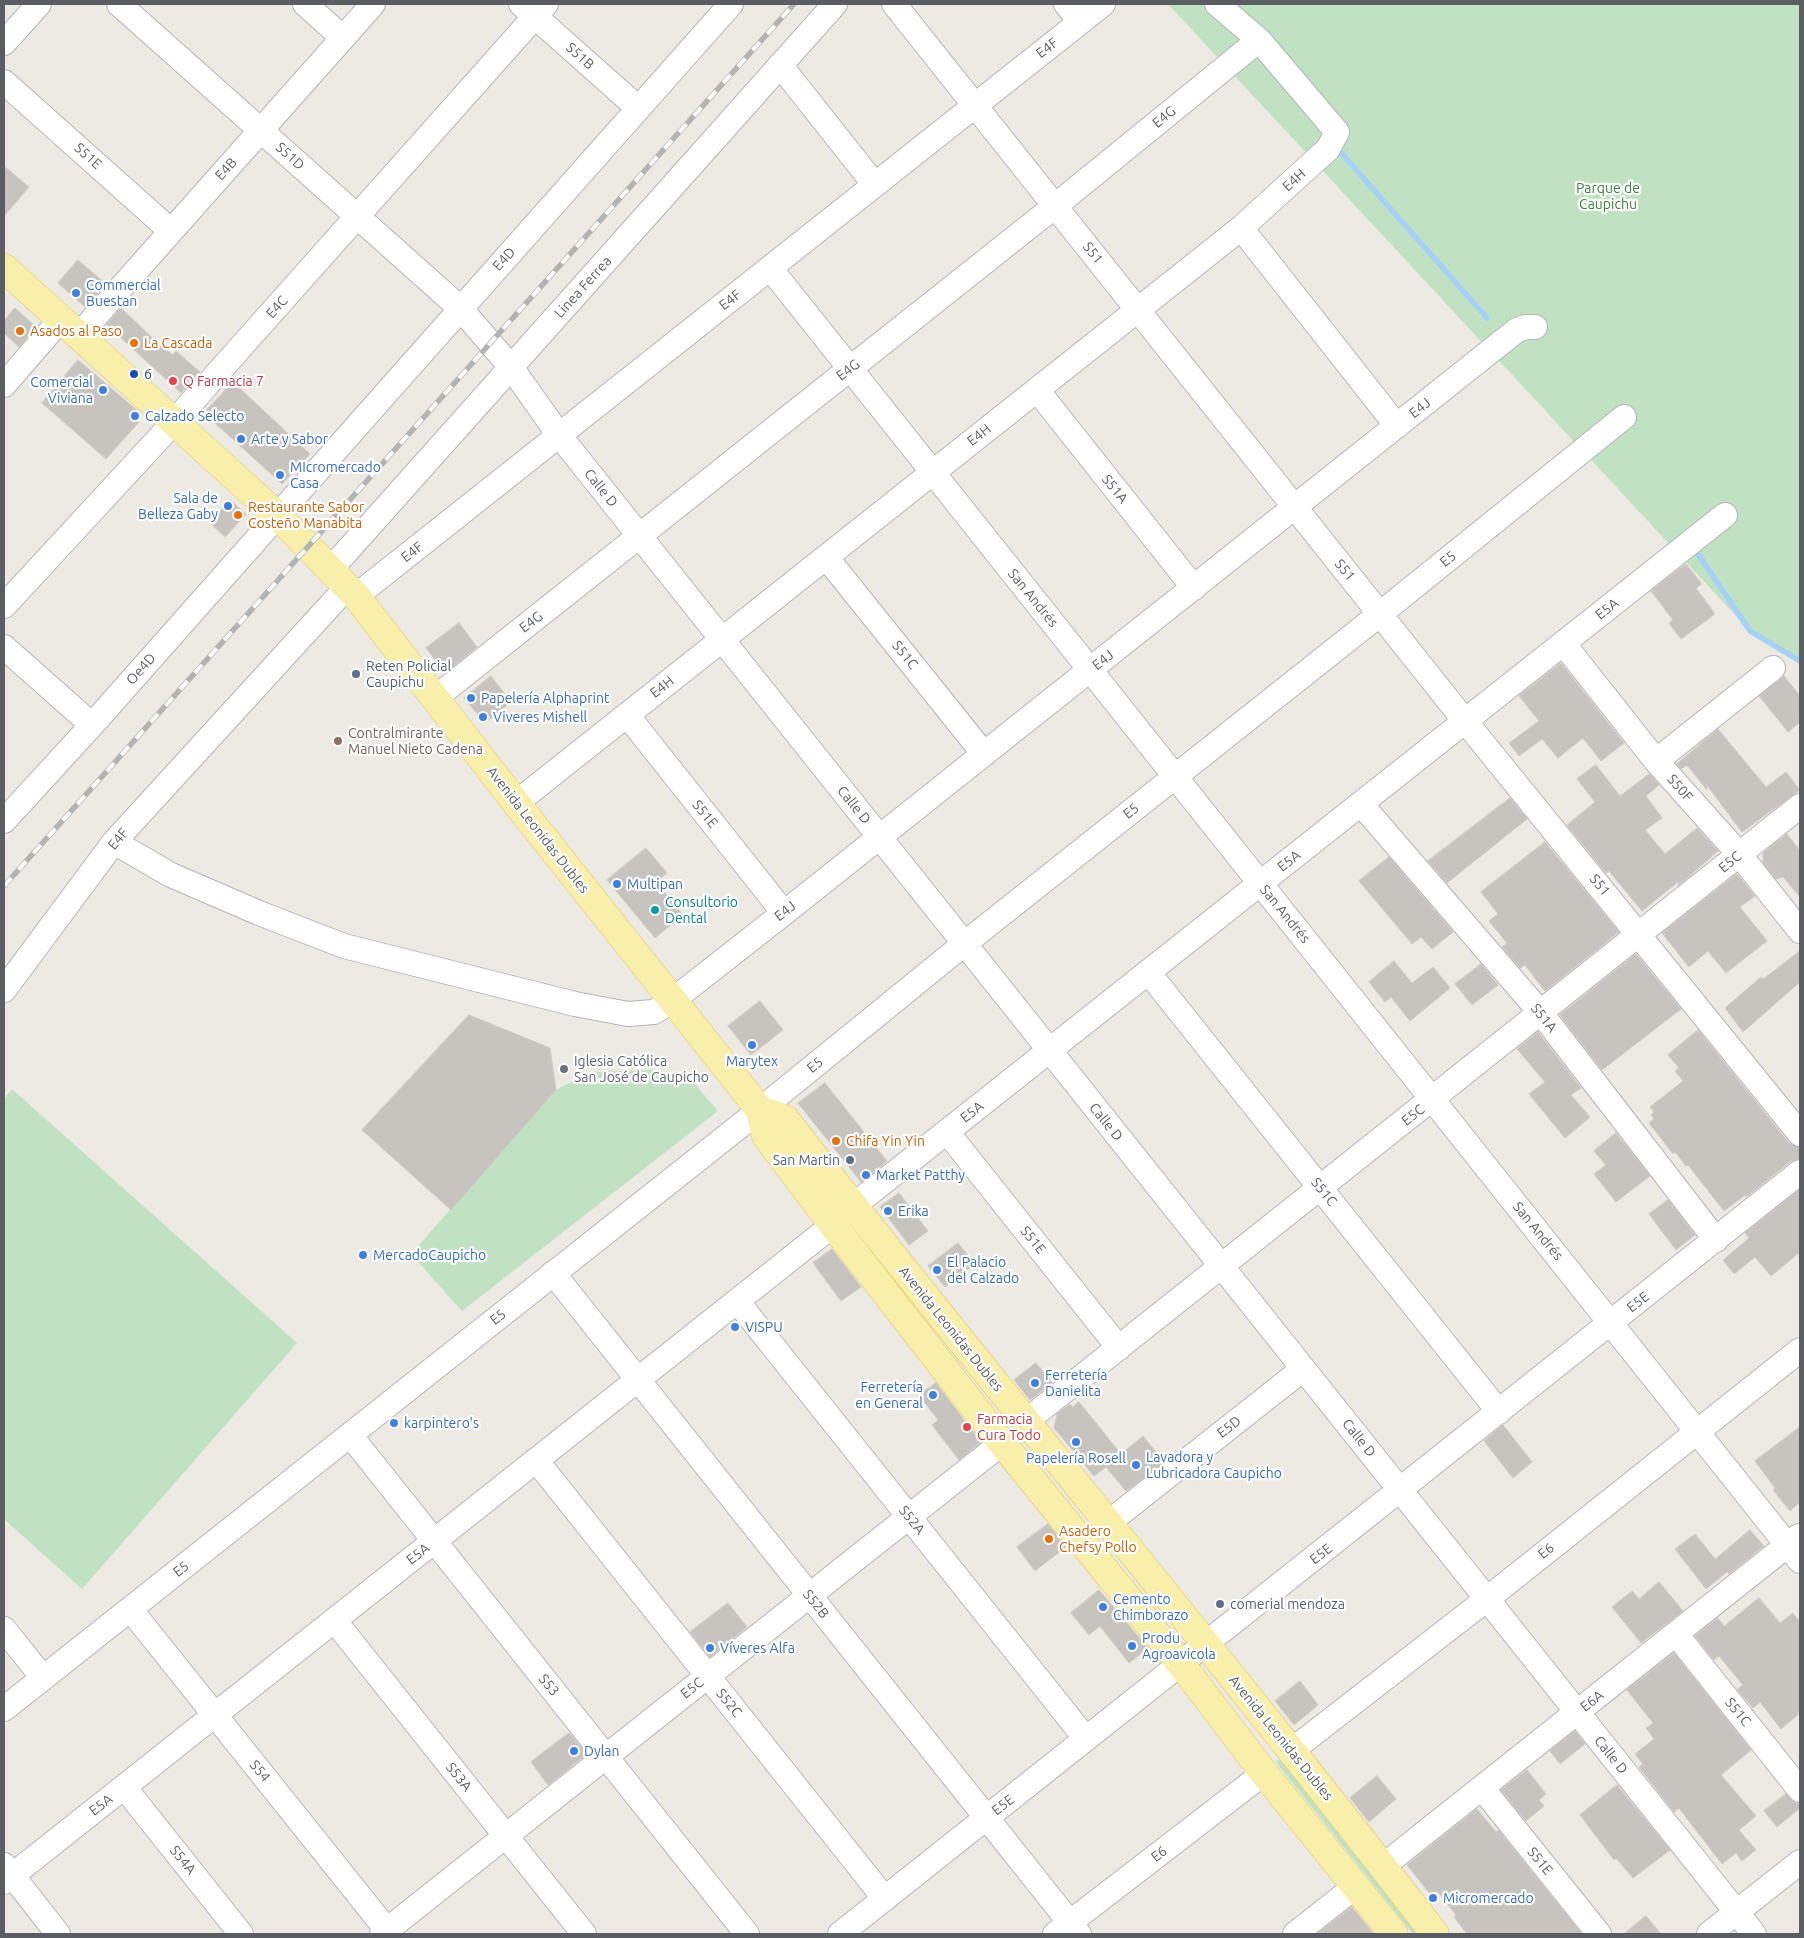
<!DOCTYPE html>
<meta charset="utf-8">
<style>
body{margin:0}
#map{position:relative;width:1804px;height:1938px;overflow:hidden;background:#eceae2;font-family:Ubuntu,sans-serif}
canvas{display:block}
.frame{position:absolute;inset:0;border:5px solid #5a5d62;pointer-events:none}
</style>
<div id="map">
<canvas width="1804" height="1938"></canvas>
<div class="frame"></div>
</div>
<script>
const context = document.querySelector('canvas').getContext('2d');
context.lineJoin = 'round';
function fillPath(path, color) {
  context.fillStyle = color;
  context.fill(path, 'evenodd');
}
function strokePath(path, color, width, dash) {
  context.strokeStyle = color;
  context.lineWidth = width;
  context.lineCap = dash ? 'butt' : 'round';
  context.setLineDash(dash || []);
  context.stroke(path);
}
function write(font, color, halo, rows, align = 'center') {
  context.font = font + ' Ubuntu,sans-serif';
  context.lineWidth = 4.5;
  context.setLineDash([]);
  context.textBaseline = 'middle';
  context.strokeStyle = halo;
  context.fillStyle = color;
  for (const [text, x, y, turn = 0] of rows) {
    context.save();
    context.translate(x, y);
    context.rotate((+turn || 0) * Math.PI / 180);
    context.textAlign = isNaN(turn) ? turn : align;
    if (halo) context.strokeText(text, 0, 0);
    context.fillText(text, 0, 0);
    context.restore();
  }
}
fillPath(new Path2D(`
 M1168 4H1800V661L1750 631Z
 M651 1070 686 1074 718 1111 462 1311 411 1254 556 1090 589 1072Z
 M12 1089 297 1343 82 1589 4 1519V1099Z
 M1284 1759 1423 1934H1413L1275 1761Z`), '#c0e2c2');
strokePath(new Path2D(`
 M1336 147 1487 318
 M1698 554 1750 631 1800 661`), '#a6d0f8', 5.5);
const building = new Path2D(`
 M4 166 29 187 4 216Z
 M78 260 106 284 85 307 58 283Z
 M15 308 36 327 19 347 4 333V321Z
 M121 308 163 348 173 355 176 351 200 372 181 393 107 325Z
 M78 360 139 412 138 423 106 459 42 403Z
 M233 382 310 454 282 484 204 413Z
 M230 500 246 514 225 537 210 523Z
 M1686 564 1702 584 1696 588 1715 614 1681 639 1669 623 1673 620 1651 591Z
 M459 623 477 647 445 673 426 648Z
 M1561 663 1624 743 1601 761 1583 738 1558 758 1542 739 1519 756 1509 743 1539 721 1519 696Z
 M491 676 511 702 485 723 464 698Z
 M1784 676 1800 696 1799 723 1788 732 1759 696Z
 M1718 729 1766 787 1786 772 1800 790 1742 832 1706 784 1707 790 1687 765 1681 769 1677 764Z
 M1596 765 1620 796 1649 774 1659 785 1646 796 1662 818 1645 830 1665 854 1697 828 1718 851 1678 886 1679 881 1642 911 1609 871 1606 873 1567 825 1595 802 1577 779Z
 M1510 798 1527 819 1447 883 1428 861Z
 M1787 834 1800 851V897L1783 877 1776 879 1763 863V853Z
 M1545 842 1619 932 1545 991 1525 965 1520 968 1502 947 1507 943 1489 921 1498 914 1481 892Z
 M646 848 667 873 656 882 683 915 655 938 607 880Z
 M1389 857 1453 932 1432 949 1421 937 1412 944 1359 881Z
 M1737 874 1755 896 1740 907 1767 941 1726 973 1708 951 1689 967 1662 933Z
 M1800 951V982L1743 1032 1725 1008 1761 977 1763 979Z
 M1636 954 1681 1009 1602 1070 1560 1015Z
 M1394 961 1412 983 1433 967 1450 988 1410 1021 1391 997 1385 1002 1369 982Z
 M1481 964 1498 985 1472 1005 1455 984Z
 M760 1001 783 1030 751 1055 728 1026Z
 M469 1015 550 1048 556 1090 451 1210 362 1130Z
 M1698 1030 1789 1143 1800 1147V1159L1791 1161 1746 1197 1745 1195 1724 1211 1688 1165 1686 1166 1675 1152 1673 1154 1649 1123 1654 1119 1651 1115 1654 1112 1650 1107 1683 1081 1675 1071 1679 1068 1668 1055Z
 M1538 1032 1581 1088 1571 1095 1590 1117 1565 1138 1529 1094 1545 1082 1517 1049Z
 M825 1083 887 1161 861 1182 798 1103Z
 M1616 1133 1650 1176 1616 1202 1594 1174 1606 1165 1594 1151Z
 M1800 1189V1252L1771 1276 1755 1257 1734 1274 1723 1260 1749 1238 1745 1233Z
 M899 1193 928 1231 909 1245 880 1207Z
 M1668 1200 1695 1235 1676 1250 1649 1214Z
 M958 1243 975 1264 945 1287 928 1266Z
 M832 1249 861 1287 841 1301 813 1263Z
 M1036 1363 1052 1383 1030 1400 1014 1380Z
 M936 1383 981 1442 959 1460 932 1425 938 1420 919 1395Z
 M1079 1402 1121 1454 1143 1436 1164 1462 1126 1491 1106 1467 1094 1476 1054 1428 1057 1414 1070 1404 1072 1407Z
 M1503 1425 1532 1462 1513 1478 1484 1441Z
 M1800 1427V1502L1790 1511 1773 1490 1775 1488 1755 1461Z
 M1048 1524 1066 1547 1035 1571 1017 1547Z
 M1750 1530 1764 1546 1729 1574 1727 1572 1706 1589 1675 1549 1695 1534 1715 1559Z
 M1659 1582 1683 1611 1641 1643 1612 1607 1632 1591 1639 1599Z
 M1099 1590 1148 1648 1129 1663 1100 1626 1089 1635 1071 1613Z
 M1759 1598 1780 1623 1793 1613 1800 1622V1713L1781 1729 1760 1702 1753 1708 1737 1689 1743 1685 1719 1656 1714 1660 1695 1636 1718 1618 1724 1626Z
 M728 1603 747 1627 710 1657 690 1632Z
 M1674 1653 1751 1750 1721 1775 1756 1816 1739 1830 1756 1850 1742 1861 1736 1853 1722 1864 1679 1808 1674 1812 1639 1767 1643 1764 1635 1754 1654 1739 1646 1728 1653 1723 1627 1690Z
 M1300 1681 1318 1705 1294 1725 1275 1701Z
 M1575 1731 1585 1744 1560 1764 1550 1751Z
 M569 1733 587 1754 548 1785 531 1762Z
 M1527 1770 1546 1794 1539 1800 1544 1806 1526 1821 1501 1790Z
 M1377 1776 1396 1799 1369 1822 1350 1798Z
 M1617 1785 1670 1850 1633 1878 1616 1858 1614 1860 1580 1815Z
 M1786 1794 1795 1803H1800V1808L1777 1827 1764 1811Z
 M1477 1809 1496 1832 1498 1830 1582 1934H1467L1454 1917 1456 1915 1437 1891 1431 1895 1407 1865Z
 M1352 1907 1374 1934H1317Z
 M1646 1916 1661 1934H1624Z`);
fillPath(building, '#c7c4bf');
strokePath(building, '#d0ccc1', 1);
const minor = new Path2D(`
 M119 4 460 308 511 367 559 435 1754 1934
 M305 4 343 38
 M521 4 638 108
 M894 4 1465 721 1800 1134
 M1066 4 1080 22
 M4 43 39 4
 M780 65 875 185
 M4 82 171 231
 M1241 228 1397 426
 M770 268 1800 1561
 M79 335 373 4
 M4 385 61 319
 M1037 390 1194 588
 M826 557 984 754
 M331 569 835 4
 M356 596 1103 4
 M4 606 175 421 546 4
 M1563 643 1656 761 1739 854 1800 931
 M4 647 92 725
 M435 698 1055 206 1259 40
 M627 715 784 913
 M1656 761 1773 668
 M516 803 1241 228 1328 149 1337 132 1259 40 1217 4
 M1361 804 1541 1013 1716 1240
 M4 821 92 725 731 4
 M114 842 171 875 259 913 344 946 575 1004 628 1014 654 1012 673 1000 784 913 1517 330 1526 327H1535
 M1148 972 1499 1412
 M4 990 114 842 347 587
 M947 1132 1119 1348
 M853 1206 1725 515
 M553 1273 1079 1934
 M737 1301 1086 1739
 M1025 1422 1800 806
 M350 1435 747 1934
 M536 1460 885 1899
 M1108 1523 1303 1369
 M130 1609 390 1934
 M334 1620 584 1934
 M4 1629 43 1678
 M1676 1634 1800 1790
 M4 1709 760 1110 964 944 1380 614 1624 417
 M1291 1751 1487 1599 1800 1350
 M124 1787 241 1934
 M1482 1788 1599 1934
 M4 1865 58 1934
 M1383 1866 1799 1536
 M4 1882 833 1225
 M382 1934 1002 1443
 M840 1934 1800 1172
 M1055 1934 1264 1773
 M1295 1934 1356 1886
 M1709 1934 1800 1862`);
const major = new Path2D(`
 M4 268 277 515 356 596 516 803 760 1110 766 1136 833 1225 1002 1443 1181 1664 1264 1773 1394 1934
 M760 1110 785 1119C999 1393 1223 1659 1435 1934`);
strokePath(minor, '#b2b4b8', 26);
strokePath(major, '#e5c762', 29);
strokePath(minor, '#fff', 24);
strokePath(major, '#f8efab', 28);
const rail = new Path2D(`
 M4 886 794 4`);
strokePath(rail, '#b2b3b3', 5.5);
strokePath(rail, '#fff', 4, [11]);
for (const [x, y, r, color] of [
 [76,293,5,"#3f7fe0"],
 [20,331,5,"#e8710a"],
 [134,343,5,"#e8710a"],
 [134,374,5,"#1a4fb4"],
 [173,381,5,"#e0444e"],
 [103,390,5,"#3f7fe0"],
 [135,416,5,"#3f7fe0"],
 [241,439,5,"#3f7fe0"],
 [280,475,5,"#3f7fe0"],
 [228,506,5,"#3f7fe0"],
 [238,515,5,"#e8710a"],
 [356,674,5,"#5c6f8a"],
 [471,698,5,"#3f7fe0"],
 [483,717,5,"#3f7fe0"],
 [338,741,5,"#8d6e63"],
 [617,884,5,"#3f7fe0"],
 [655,910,5,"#0f9aa8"],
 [752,1045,5,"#3f7fe0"],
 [564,1069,5,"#6b7280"],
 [836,1141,5,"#e8710a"],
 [850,1160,5,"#5c6f8a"],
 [866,1175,5,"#3f7fe0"],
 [888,1211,5,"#3f7fe0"],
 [363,1255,5,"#3f7fe0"],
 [937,1270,5,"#3f7fe0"],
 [735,1327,5,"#3f7fe0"],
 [1035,1383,5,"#3f7fe0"],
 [933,1395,5,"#3f7fe0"],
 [394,1423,5,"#3f7fe0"],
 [967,1427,5,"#e0444e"],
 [1076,1442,5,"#3f7fe0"],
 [1136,1465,5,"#3f7fe0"],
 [1049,1539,5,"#e8710a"],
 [1220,1604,5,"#5c6f8a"],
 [1103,1607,5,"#3f7fe0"],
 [1132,1646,5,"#3f7fe0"],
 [710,1648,5,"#3f7fe0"],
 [574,1751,5,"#3f7fe0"],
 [1433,1898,5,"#3f7fe0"]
]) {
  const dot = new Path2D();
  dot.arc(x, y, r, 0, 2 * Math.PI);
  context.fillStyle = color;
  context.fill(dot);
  strokePath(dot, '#fff', 2);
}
write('14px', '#5a5d62', '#fff', [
 ["E4F",1047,48,-38],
 ["S51B",580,56,42],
 ["E4G",1164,117,-39],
 ["S51E",88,156,42],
 ["S51D",290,156,42],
 ["E4B",226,169,-48],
 ["E4H",1294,180,-42],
 ["S51",1093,253,52],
 ["E4D",504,259,-48],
 ["Linea Ferrea",583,287,-48],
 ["E4F",730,300,-38],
 ["E4C",277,307,-48],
 ["E4G",848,370,-38],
 ["E4J",1420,408,-39],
 ["E4H",979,435,-38],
 ["Calle D",601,488,51],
 ["S51A",1115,489,51],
 ["E4F",412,552,-38],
 ["E5",1448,559,-39],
 ["S51",1345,570,51],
 ["San Andrés",1033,598,51],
 ["E5A",1607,609,-38],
 ["E4G",531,622,-38],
 ["S51C",905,655,51],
 ["E4J",1103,660,-38],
 ["Oe4D",141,669,-49],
 ["E4H",662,687,-38],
 ["S50F",1680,788,49],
 ["Calle D",854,805,51],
 ["E5",1131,811,-38],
 ["S51E",705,814,51],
 ["Avenida Leonidas Dubles",538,830,52],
 ["E4F",118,839,-50],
 ["E5A",1289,861,-38],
 ["E5C",1730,862,-39],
 ["S51",1600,885,51],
 ["E4J",785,911,-38],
 ["San Andrés",1285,914,51],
 ["S51A",1544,1018,51],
 ["E5",815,1065,-39],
 ["E5A",972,1112,-38],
 ["E5C",1413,1115,-38],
 ["Calle D",1106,1122,51],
 ["S51C",1324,1192,51],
 ["San Andrés",1538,1231,51],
 ["S51E",1033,1240,51],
 ["E5E",1638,1302,-38],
 ["E5",498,1317,-38],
 ["Avenida Leonidas Dubles",951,1329,51],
 ["E5D",1229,1427,-38],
 ["Calle D",1359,1438,51],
 ["S52A",912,1520,51],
 ["E6",1546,1551,-39],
 ["E5A",418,1554,-38],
 ["E5E",1321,1554,-38],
 ["E5",181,1569,-38],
 ["S52B",816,1604,51],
 ["S53",549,1685,51],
 ["E5C",692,1688,-38],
 ["E6A",1592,1701,-38],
 ["S52C",729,1703,51],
 ["S51C",1738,1712,51],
 ["Avenida Leonidas Dubles",1281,1738,51],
 ["Calle D",1611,1755,51],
 ["S54",260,1771,51],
 ["S53A",459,1777,51],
 ["E5A",101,1805,-38],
 ["E5E",1003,1805,-38],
 ["E6",1159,1854,-38],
 ["S54A",183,1860,51],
 ["S51E",1540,1861,51]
]);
write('14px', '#3b8042', '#fff', [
 ["Parque de",1608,188],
 ["Caupichu",1608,204]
]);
write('14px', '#366cbe', '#fff', [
 ["Commercial",86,285],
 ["Buestan",86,301],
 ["Comercial",93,382,"right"],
 ["Viviana",93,398,"right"],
 ["Calzado Selecto",145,416],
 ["Arte y Sabor",251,439],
 ["MIcromercado",290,467],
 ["Casa",290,483],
 ["Sala de",218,498,"right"],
 ["Belleza Gaby",218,514,"right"],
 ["Papelería Alphaprint",481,698],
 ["Viveres Mishell",493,717],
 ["Multipan",627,884],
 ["Marytex",752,1061,"center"],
 ["Market Patthy",876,1175],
 ["Erika",898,1211],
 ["MercadoCaupicho",373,1255],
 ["El Palacio",947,1262],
 ["del Calzado",947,1278],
 ["VISPU",745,1327],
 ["Ferretería",1045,1375],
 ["Danielita",1045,1391],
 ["Ferretería",923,1387,"right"],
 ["en General",923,1403,"right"],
 ["karpintero's",404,1423],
 ["Lavadora y",1146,1457],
 ["Lubricadora Caupicho",1146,1473],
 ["Papelería Rosell",1076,1458,"center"],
 ["Cemento",1113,1599],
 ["Chimborazo",1113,1615],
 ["Produ",1142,1638],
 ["Agroavicola",1142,1654],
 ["Víveres Alfa",720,1648],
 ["Dylan",584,1751],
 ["Micromercado",1443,1898]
], 'left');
write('14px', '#c56008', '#fff', [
 ["Asados al Paso",30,331],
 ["La Cascada",144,343],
 ["Restaurante Sabor",248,507],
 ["Costeño Manabita",248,523],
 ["Chifa Yin Yin",846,1141],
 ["Asadero",1059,1531],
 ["Chefsy Pollo",1059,1547]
], 'left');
write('14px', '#164399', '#fff', [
 ["6",144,374]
], 'left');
write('14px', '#be3a42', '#fff', [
 ["Q Farmacia 7",183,381],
 ["Farmacia",977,1419],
 ["Cura Todo",977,1435]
], 'left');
write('14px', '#4e5e75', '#fff', [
 ["Reten Policial",366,666],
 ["Caupichu",366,682],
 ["San Martin",840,1160,"right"],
 ["comerial mendoza",1230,1604]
], 'left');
write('14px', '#785e54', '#fff', [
 ["Contralmirante",348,733],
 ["Manuel Nieto Cadena",348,749]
], 'left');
write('14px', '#0d838f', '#fff', [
 ["Consultorio",665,902],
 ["Dental",665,918]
], 'left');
write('14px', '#5b616d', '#fff', [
 ["Iglesia Católica",574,1061],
 ["San José de Caupicho",574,1077]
], 'left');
</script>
